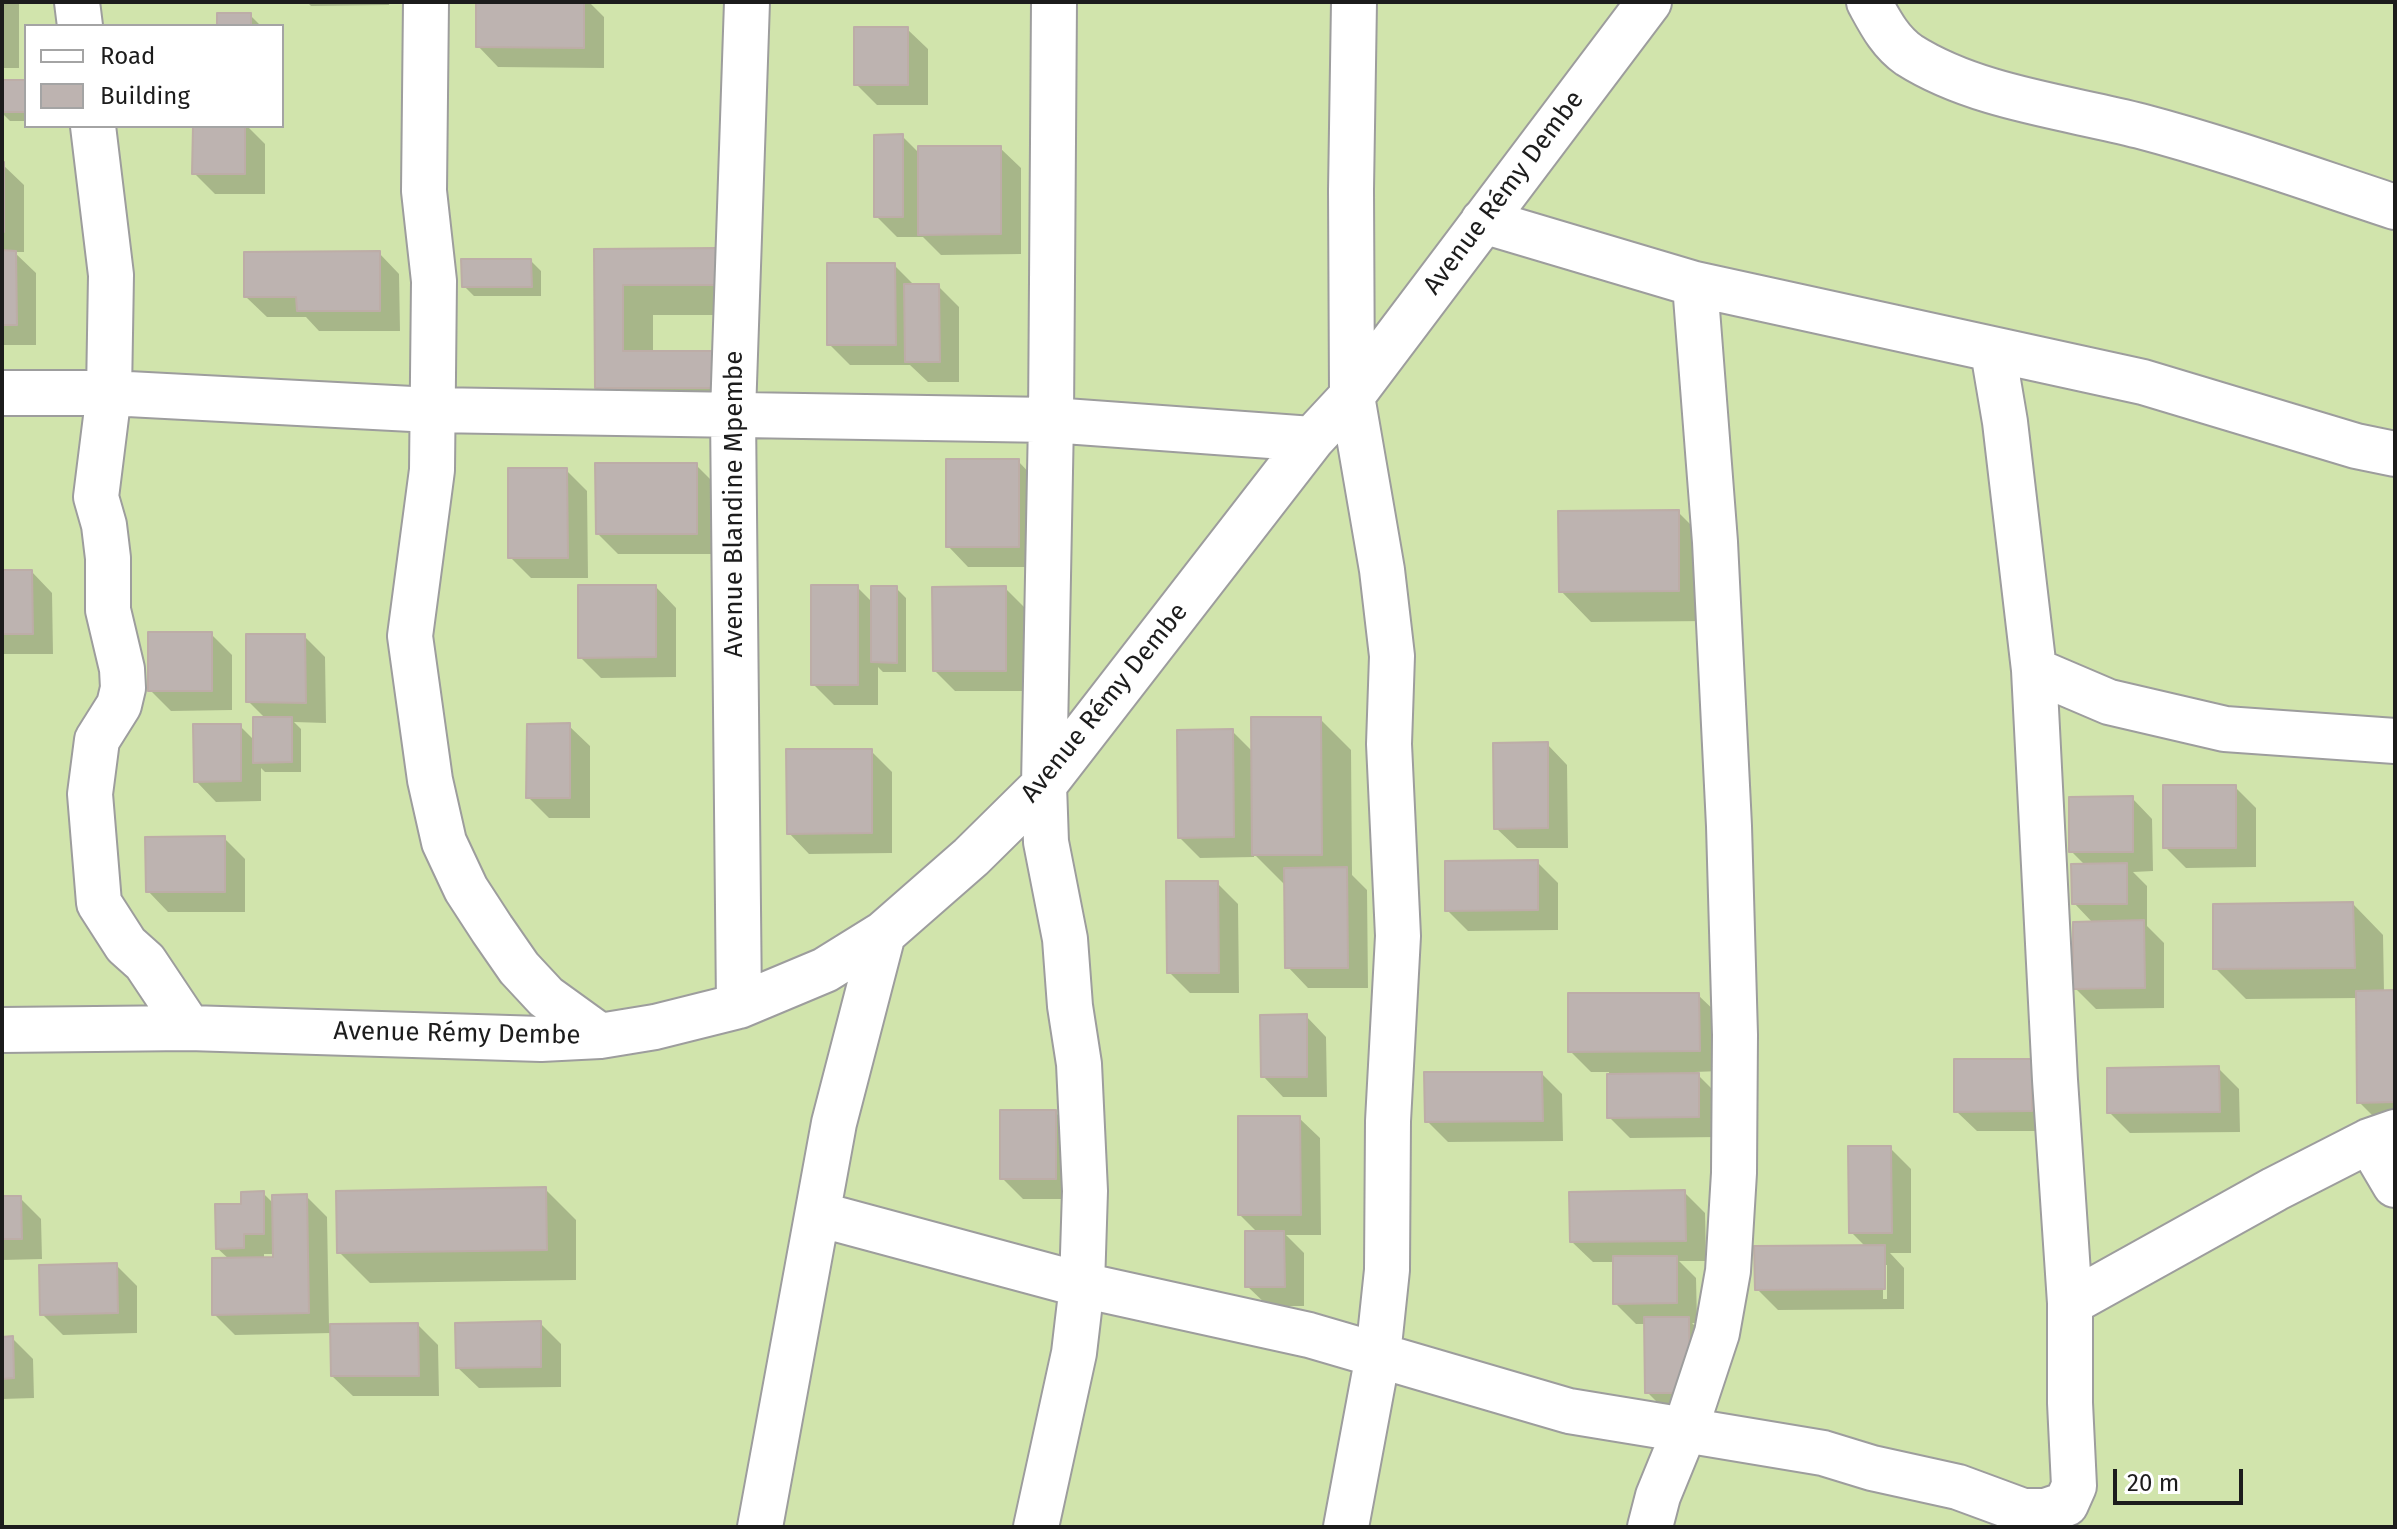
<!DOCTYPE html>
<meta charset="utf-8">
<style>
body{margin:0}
#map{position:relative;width:2397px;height:1529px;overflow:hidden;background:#ede8e3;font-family:"Fira Sans",sans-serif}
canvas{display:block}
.frame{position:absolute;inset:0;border:4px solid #1c1c1c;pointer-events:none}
.legend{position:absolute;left:24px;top:24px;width:260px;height:104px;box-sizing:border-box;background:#fff;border:2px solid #a4a4a4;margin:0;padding:10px 14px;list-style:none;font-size:24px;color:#1c1c1c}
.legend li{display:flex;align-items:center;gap:16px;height:40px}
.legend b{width:40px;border:2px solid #a4a4a4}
.scale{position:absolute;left:2113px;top:1469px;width:130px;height:36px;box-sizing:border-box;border:4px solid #1c1c1c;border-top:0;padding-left:10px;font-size:24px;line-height:28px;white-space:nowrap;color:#1c1c1c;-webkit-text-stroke:6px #fff;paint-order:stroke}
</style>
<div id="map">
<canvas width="2397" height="1529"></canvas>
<div class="frame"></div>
<ul class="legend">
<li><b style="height:10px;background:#fff"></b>Road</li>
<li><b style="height:22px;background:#bdb3b0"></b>Building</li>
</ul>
<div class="scale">20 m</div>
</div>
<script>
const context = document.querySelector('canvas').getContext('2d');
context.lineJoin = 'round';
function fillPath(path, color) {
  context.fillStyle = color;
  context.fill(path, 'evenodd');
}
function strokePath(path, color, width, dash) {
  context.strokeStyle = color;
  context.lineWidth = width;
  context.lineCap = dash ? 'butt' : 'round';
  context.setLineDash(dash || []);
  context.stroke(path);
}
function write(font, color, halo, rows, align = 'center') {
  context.font = font + ' "Fira Sans",sans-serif';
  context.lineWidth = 7;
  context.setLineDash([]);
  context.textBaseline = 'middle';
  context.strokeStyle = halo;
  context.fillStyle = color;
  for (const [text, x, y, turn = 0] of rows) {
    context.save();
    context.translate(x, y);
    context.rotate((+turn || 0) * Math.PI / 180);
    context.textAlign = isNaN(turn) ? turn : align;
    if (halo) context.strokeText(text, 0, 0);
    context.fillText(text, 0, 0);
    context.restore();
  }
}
fillPath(new Path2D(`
 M2 2H2395V1527H2ZM26 26H282V126H26Z`), '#d1e4ac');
fillPath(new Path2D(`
 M2 2 19 3V68H2Z
 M307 2H389V5L311 6Z
 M478 2H589L604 17V68L498 67 478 46Z
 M250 15 261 26H219Z
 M907 29 928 49V105H877L856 84Z
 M2 82H26V121H10L2 113Z
 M195 126H247L265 144V194H215L194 173Z
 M902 136 920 154 1000 148 1021 168V254L941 255 923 237H897L876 216Z
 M2 164 24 185V252H14L36 273V345H2Z
 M596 251 747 281V315H653V353L747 384 628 418 597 387Z
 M379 253 399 274 400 331H319L306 317H267L246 297Z
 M531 261 541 271V296H474L464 286Z
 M894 265 915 286H938L959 307V382H928L910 365H850L829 344Z
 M1018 461 1038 482 1039 567H968L948 546Z
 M696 465 717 486V554H618L598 534Z
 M566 470 587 491 588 578H531L510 557Z
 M1678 512 1709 543V621L1591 622 1561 591Z
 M2 572H32L52 593 53 654H2Z
 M656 587 676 608V677L601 678 580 657Z
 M857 587 873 603 896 588 906 598V672H883L878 667V705H834L813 684Z
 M1005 588 1026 609V691H955L935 671Z
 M211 634 232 655V710L171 711 150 690Z
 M304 636 325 657 326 723 294 722 301 729V772H265L261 768V801L216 802 196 781 240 726 255 741 266 719 248 701Z
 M1320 719 1351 750 1352 875 1367 890 1368 988H1308L1288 967 1285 885 1254 854V857L1200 858 1180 838 1232 731 1254 753Z
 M569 726 590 746V818H549L528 797Z
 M1547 744 1567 765 1568 848H1517L1496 828Z
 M871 751 892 772V853L809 854 789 833Z
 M2235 787 2256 808V867L2186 868 2165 847Z
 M2132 798 2152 819 2153 871 2133 872 2147 886V926L2164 943V1008L2096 1009 2075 988 2093 923 2074 903 2086 866 2071 851Z
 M224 838 245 859V912H168L148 891Z
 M1537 862 1558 883V930L1468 931 1447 910Z
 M1217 883 1238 904 1239 993H1190L1169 972Z
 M2353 904 2383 935 2384 992H2395V1123H2380L2359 1102 2358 998 2246 999 2215 968Z
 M1698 995 1719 1015 1720 1071 1695 1072 1719 1096V1137L1630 1138 1609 1117V1072H1591L1570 1051Z
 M1306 1016 1326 1037 1327 1097H1283L1263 1076Z
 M2031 1061 2052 1081V1131H1977L1956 1111Z
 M2218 1068 2239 1089 2240 1132 2130 1133 2109 1112Z
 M1542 1074 1562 1094 1563 1141 1448 1142 1427 1121Z
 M1055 1112 1076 1133V1199H1023L1002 1178Z
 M1299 1118 1320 1138 1321 1235H1286L1304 1253V1306H1268L1247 1286 1258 1233 1240 1215Z
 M1890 1148 1911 1169V1253H1890L1904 1268V1309L1778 1310 1757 1289 1866 1247 1851 1232ZM1883 1265H1887V1299H1883Z
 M545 1189 576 1220V1280L370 1283 339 1252Z
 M1684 1192 1705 1213 1706 1261H1679L1696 1278 1697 1323H1692L1709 1340 1668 1413 1647 1392 1646 1324H1636L1615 1303V1262H1593L1572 1242Z
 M263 1193 275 1205 306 1196 327 1217 329 1326 418 1325 438 1345 439 1396H353L332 1376V1333L235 1335 214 1314 230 1260 217 1248 244 1206ZM264 1254H275L276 1259H264Z
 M2 1198H20L41 1219 42 1259 2 1260Z
 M116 1265 137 1286V1333L63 1335 42 1314Z
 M540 1323 561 1344V1387L479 1388 458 1368Z
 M12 1338 33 1359 34 1398 2 1399V1339Z`), '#0003');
const building = new Path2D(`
 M476 2H584V48L476 47Z
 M217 13H251V26H217Z
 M854 27H908V85H854Z
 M2 80H26V112H2Z
 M193 126H245V174H192Z
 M903 134V217H874V135Z
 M918 146H1001V234L918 235Z
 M2 162H4V232H2Z
 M717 248V285H623V351H717V388H595L594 249Z
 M2 250 16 251 17 325H2Z
 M380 251V311H297L296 297H244V252Z
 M461 259H531L532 287H462Z
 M827 263H895L896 345H827Z
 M904 284H939L940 362H905Z
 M946 459H1019V547H946Z
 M595 463H697V534H596Z
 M508 468H567L568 558H508Z
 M1679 510V591L1559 592 1558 511Z
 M2 570H32L33 634H2Z
 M578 585H656V657L578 658Z
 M811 585H858V685H811Z
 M871 586H897V663L871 662Z
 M1006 586V671H933L932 587Z
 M148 632H212V691H148Z
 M246 634H305L306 703 246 702Z
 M253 717H292V762L253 763Z
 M1251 717H1321L1322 855H1252Z
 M570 723V798H526L527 724Z
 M193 724H241V781L194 782Z
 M1233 729 1234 837 1178 838 1177 730Z
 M1548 742V828L1494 829 1493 743Z
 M786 749H872V833L787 834Z
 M2163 785H2236V848H2163Z
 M2133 796V852H2069V797Z
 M225 836V892H146L145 837Z
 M1538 860V910L1445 911V861Z
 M2127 863V904H2072L2071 864Z
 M1347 867 1348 968H1285L1284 868Z
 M1166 881H1218L1219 973H1167Z
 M2353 902 2355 968 2213 969V904Z
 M2144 920 2145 988 2073 989V922Z
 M2395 990V1102L2357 1103 2356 991Z
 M1568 993H1699L1700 1051 1568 1052Z
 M1307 1014V1077H1261L1260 1015Z
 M1954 1059H2032V1111L1954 1112Z
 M2219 1066 2220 1112 2107 1113V1068Z
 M1424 1072H1542L1543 1121 1425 1122Z
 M1699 1073V1117L1607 1118V1074Z
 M1000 1110H1056V1179H1000Z
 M1238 1116H1300L1301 1215H1238Z
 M1848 1146H1891L1892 1233H1849Z
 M546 1187 547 1250 337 1253 336 1191Z
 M1685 1190 1686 1241 1570 1242 1569 1192Z
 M264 1191V1234H244V1248L216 1249 215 1204H241V1192Z
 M307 1194 309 1313 212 1315V1258L273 1257 272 1195Z
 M2 1196H21L22 1239H2Z
 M1245 1231H1284L1285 1287H1245Z
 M1885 1245V1289L1755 1290 1754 1246Z
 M1613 1256H1677V1303L1613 1304Z
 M117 1263 118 1313 40 1315 39 1265Z
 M1644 1317H1689L1690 1393H1645Z
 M541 1321V1367L456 1368 455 1323Z
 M418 1323 419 1376H331L330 1324Z
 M13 1336 14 1378 2 1379V1337Z`);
fillPath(building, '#bdb3b0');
strokePath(building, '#bdada7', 2);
const minor = new Path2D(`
 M77 2 80 26
 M426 2 424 191 434 281 432 470 410 636 430 780 444 842 466 889 492 929 519 968 546 997 600 1036
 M1869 2C1880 22 1890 42 1909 55 1975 97 2066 107 2140 126 2227 149 2310 179 2395 207
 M93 126 111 275 109 393 96 497 104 525 108 558V610L122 669 123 688 119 705 97 740 90 794 99 903 126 945 145 962 189 1028
 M1483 221 1695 284 2143 382 2356 446 2395 454
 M2 393H109L431 410 1051 420 1312 439
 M2034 670 2109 702 2225 729 2395 741
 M739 1006 733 413 747 2
 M2 1030 189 1028 541 1039 600 1036 655 1027 739 1006 825 970 883 934 971 857 1044 785 1312 439 1352 396 1649 2
 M2369 1141 2395 1185
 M818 1214 1082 1285 1309 1335 1569 1411 1685 1430 1717 1333 1728 1271 1734 1173 1735 1035 1729 826 1715 542 1695 284
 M2070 1303 2275 1189 2369 1141 2395 1132
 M760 1527 834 1123 883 934
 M1036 1527 1074 1353 1082 1285 1085 1191 1079 1064 1070 1006 1065 939 1046 842 1044 785 1051 420 1054 2
 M1346 1527 1378 1355 1387 1270 1388 1121 1398 936 1389 744 1392 656 1382 570 1352 396 1351 190 1354 2
 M1650 1527 1658 1496 1685 1430 1823 1453 1872 1468 1958 1487 2023 1511H2045L2066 1504 2074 1486 2070 1403V1303L2055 1080 2034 670 2005 422 1993 351`);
strokePath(minor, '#9d9d9d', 48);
strokePath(minor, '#fff', 44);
write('26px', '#1c1c1c', '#fff', [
 ["Avenue Rémy Dembe",1504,193,-53],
 ["Avenue Blandine Mpembe",735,504,-90],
 ["Avenue Rémy Dembe",1105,703,-51],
 ["Avenue Rémy Dembe",457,1034,1]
]);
</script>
